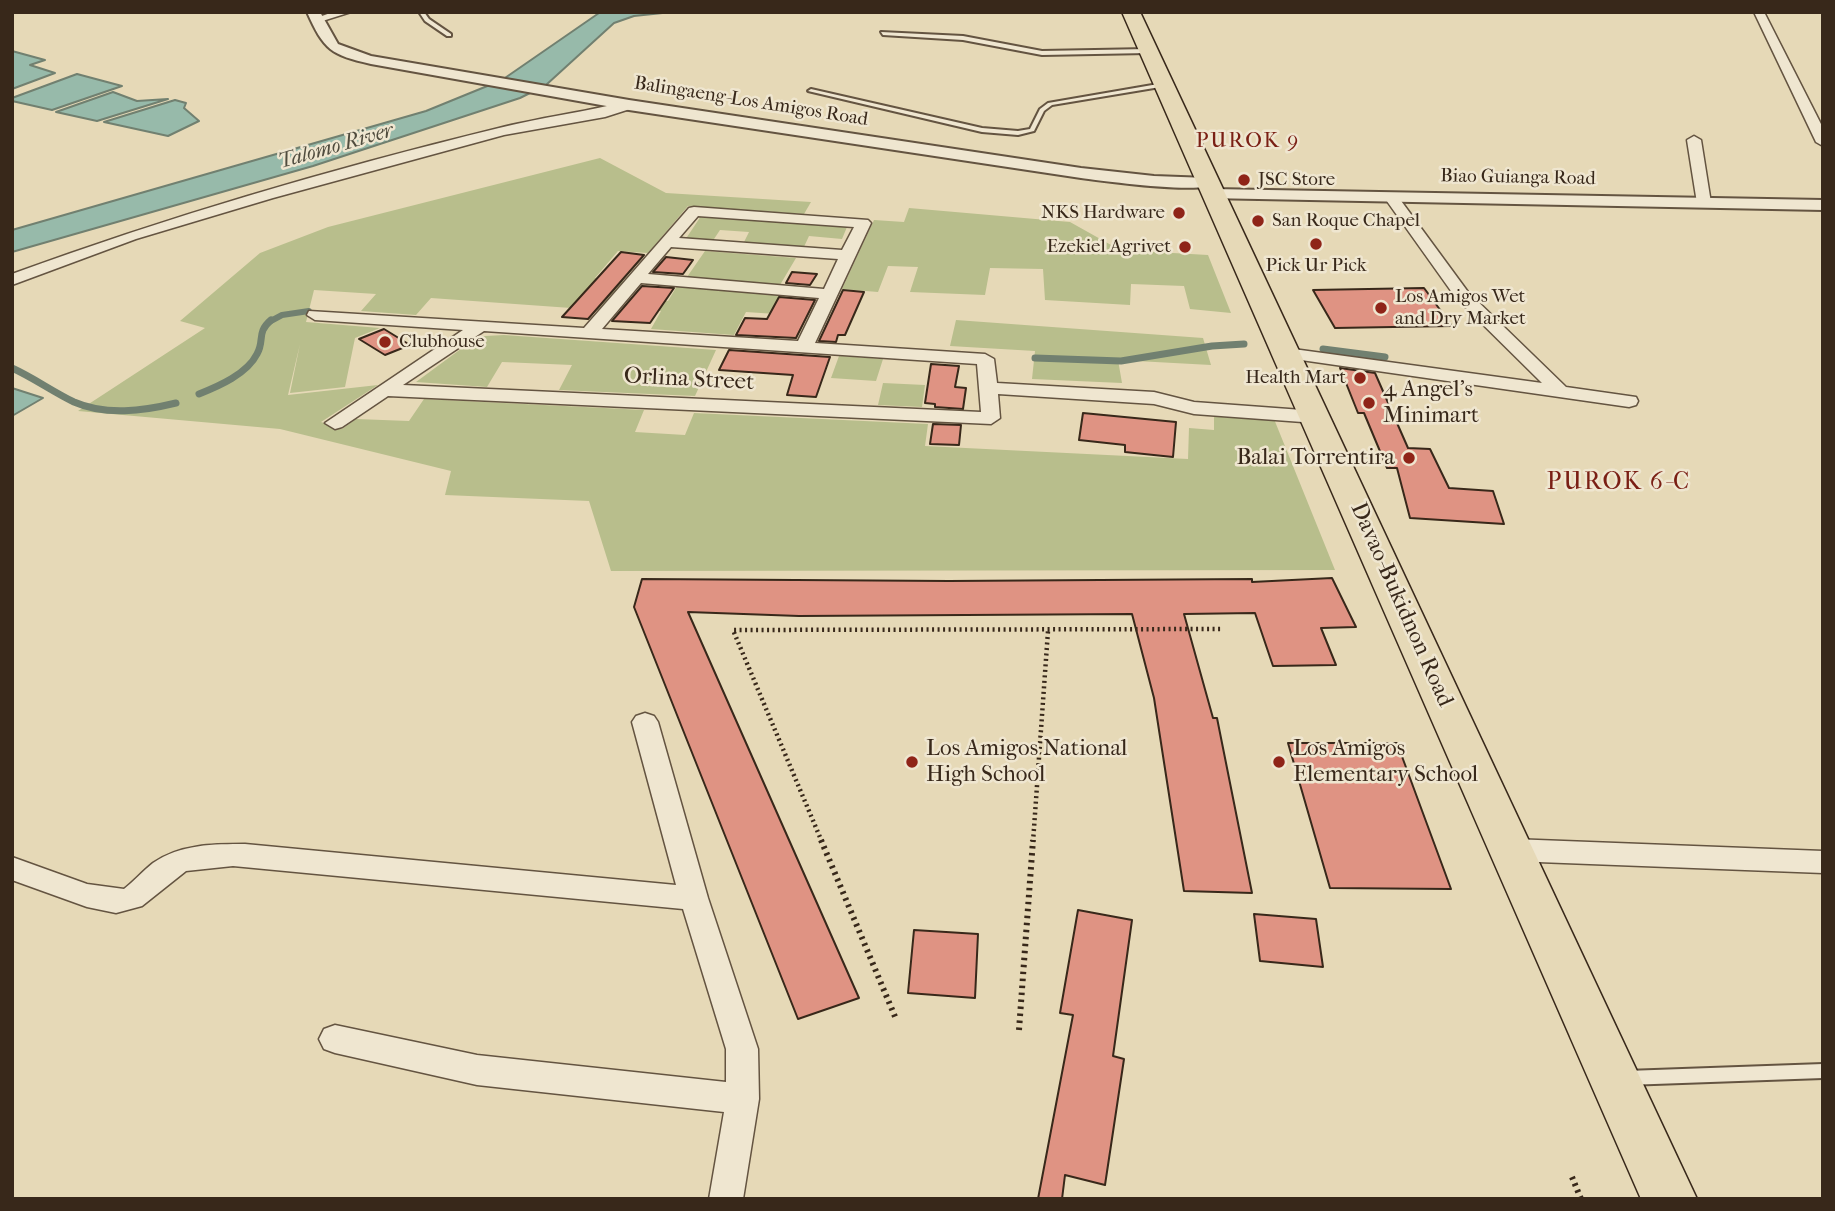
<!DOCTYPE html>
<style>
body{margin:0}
#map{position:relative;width:1835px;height:1211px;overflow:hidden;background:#e6d9b7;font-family:"IM FELL French Canon",serif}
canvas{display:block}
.frame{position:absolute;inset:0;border:14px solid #38281a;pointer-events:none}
</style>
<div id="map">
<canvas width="1835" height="1211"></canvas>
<div class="frame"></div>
</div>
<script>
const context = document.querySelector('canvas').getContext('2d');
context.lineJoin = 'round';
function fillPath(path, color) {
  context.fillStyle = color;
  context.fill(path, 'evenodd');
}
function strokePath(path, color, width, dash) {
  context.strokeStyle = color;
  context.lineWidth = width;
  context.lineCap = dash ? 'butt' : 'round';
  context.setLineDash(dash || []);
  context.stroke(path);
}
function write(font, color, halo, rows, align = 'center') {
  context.font = font + ' "IM FELL French Canon",serif';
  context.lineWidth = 5;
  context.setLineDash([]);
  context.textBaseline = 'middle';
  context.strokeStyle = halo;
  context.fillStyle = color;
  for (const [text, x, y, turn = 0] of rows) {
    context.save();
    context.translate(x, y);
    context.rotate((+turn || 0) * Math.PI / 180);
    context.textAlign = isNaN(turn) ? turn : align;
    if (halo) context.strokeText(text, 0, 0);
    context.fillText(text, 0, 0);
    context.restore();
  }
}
fillPath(new Path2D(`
 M600 158 666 193 811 202 804 214 688 206 648 253 618 251 595 278 624 281 599 310 431 298 416 315 361 311 376 294 314 290 306 322 380 328 355 338 345 387 290 393 300 344 288 395 378 385 321 422 342 429 356 419 409 421 424 399 644 410 635 432 685 435 694 413 928 424 925 446 1188 459 1189 428 1214 430V414L1274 419 1335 570 611 571 589 501 445 495 451 471 280 429 78 411 205 328 180 321 260 253 328 227Z
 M909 208 1070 222 1120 250 1208 255 1231 313 1190 309 1184 286 1131 284 1130 305 1045 300 1043 269 990 268 985 295 910 292 918 267 888 266 878 292 842 289 874 220 904 222Z
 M701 216 847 227 842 239 809 236 803 249 743 244 749 232 720 230 712 242 685 240Z
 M705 251 796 258 780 285 687 277Z
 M677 286 786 295 776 314 746 312 734 335 651 329 661 311 627 309 635 298 668 301Z
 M956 320 1203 338 1211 365 1118 360 1122 383 1032 379 1035 351 950 346Z
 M504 335 716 350 695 396 559 390 572 365 502 362 487 387 416 382 473 340 485 336Z
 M839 356 883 359 876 381 831 378Z
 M883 383 925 385 922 407 878 405Z`), '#b8be8c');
const water = new Path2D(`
 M672 12 634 16 614 23 546 85 520 98 313 166 12 252V230L426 111 502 80 599 13Z
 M12 51 45 60 30 65 55 73 12 89Z
 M77 74 122 86 52 110 12 101V98Z
 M113 92 137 101 168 99 97 121 56 112Z
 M175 100 186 103 184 108 199 121 168 136 104 122Z
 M12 388 43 398 12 416Z`);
fillPath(water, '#97baaa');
strokePath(water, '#718070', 2);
strokePath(new Path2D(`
 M269 322 282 315 309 311`), '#718070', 6);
strokePath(new Path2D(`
 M1323 349 1385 357
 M1035 358 1121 361 1212 346 1244 344
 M12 368C34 378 53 392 74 402 106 416 143 411 176 403
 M199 394C219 386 247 374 257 354 265 340 256 333 271 320`), '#718070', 7);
const building = new Path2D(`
 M621 252 644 255 588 319 562 317Z
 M666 257 693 260 683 274 653 272Z
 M792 272 817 274 810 285 786 283Z
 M642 286 674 288 650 323 612 321Z
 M1424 288 1452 326 1335 328 1313 290Z
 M843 290 864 292 845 335H838L836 342 819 341Z
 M779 297 815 300 796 338 736 335 745 318 767 319Z
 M384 329 410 345 385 355 359 339Z
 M729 350 830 357 816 397 787 395 793 375 719 370Z
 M931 364 959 366 955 387 966 388 963 409 935 407V404L925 403Z
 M1340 368 1375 373 1408 448 1430 449 1449 488 1493 491 1504 524 1410 518 1397 468H1387L1364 413H1358Z
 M1083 413 1176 422 1173 457 1125 452V445L1079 440Z
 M933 424 961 425 959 445 930 444Z
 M1332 578 1356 627 1321 628 1336 665 1273 666 1255 613 1184 614 1213 718H1217L1252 893 1184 891 1154 698 1132 614 799 616 688 612 859 998 798 1019 634 607 642 579 949 581 1252 579V582Z
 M1288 743H1397L1451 889 1330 888Z
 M1078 910 1132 920 1113 1056 1124 1059 1105 1185 1065 1175 1062 1199H1038L1073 1015 1060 1013Z
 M1254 914 1316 919 1323 967 1260 961Z
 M914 930 978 934 975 998 908 993Z`);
fillPath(building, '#df9383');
strokePath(building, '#38281a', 2);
const service = new Path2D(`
 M419 12H424L429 19 451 34V36H447L425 21Z
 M881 32 963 36 1042 51 1148 49 1151 51 1148 53 1042 55 963 40 883 35Z
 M1164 83 1167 85 1166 86 1052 105 1044 111 1034 131 1018 135 982 132 808 91 811 89 982 128 1018 131 1030 129 1040 109 1048 103Z
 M1823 1064V1078L1626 1085 1621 1083 1619 1078 1621 1073 1626 1071Z`);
const minor = new Path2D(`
 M333 12H351L316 23 311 20Z
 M1754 12H1764L1823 128V146L1816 142Z
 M629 101 633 102V108L605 117 504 135 273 198 136 239 12 285V274C171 216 335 168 499 128 542 117 586 112 629 101Z
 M1694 136 1701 140 1711 203 1704 207 1697 203 1687 140Z
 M1391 193 1396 194 1468 292 1566 387 1636 397 1638 401 1636 405 1629 407 1280 357 1277 353 1280 349 1286 348 1542 383 1456 298 1384 197Z
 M694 207 868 220 871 223 815 343 985 354 994 359 997 383 1154 392 1194 402 1316 411 1325 417 1316 423 1194 414 1154 404 998 394 1000 418 991 424 388 396 342 427 335 429 325 423 463 330 315 320 307 315 309 311 584 328 689 208ZM698 216 854 227 842 250 679 238ZM671 247 838 259 824 289 648 274ZM641 283 819 298 798 341 602 329ZM484 331 977 364 981 412 403 385Z
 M645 713 654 716 658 722 708 898 758 1049 759 1099 743 1199H709L724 1112 477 1085 335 1053 324 1049 319 1039 324 1029 335 1025 477 1055 726 1082V1049L683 909 233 866 186 871 142 906 116 913 87 907 12 880V857L87 884 124 889C134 881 143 871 153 863 180 844 214 844 245 844L676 885 632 722 636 716Z
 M1512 839 1823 851V873L1512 861 1502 858 1498 850 1502 842Z`);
const tertiary = new Path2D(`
 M307 12H320L338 44 371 56 629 100 1081 168 1154 176 1208 178 1217 183C1206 195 1103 181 1081 178L629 110 371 64C331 55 324 50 307 12Z
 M1213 189 1823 200V210L1207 198 1204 194 1207 190Z`);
const trunk = new Path2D(`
 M1122 12H1140L1697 1199H1641Z`);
strokePath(service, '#645441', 4);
strokePath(minor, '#645441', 3);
strokePath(tertiary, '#645441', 4);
strokePath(trunk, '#38281a', 3);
strokePath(new Path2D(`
 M822 842 733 630 1221 629
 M1033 842 1048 631`), '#38281a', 4.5, [2, 3.5]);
strokePath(new Path2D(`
 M821 840 896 1019
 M1019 1030 1033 840
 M1572 1177 1581 1199`), '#38281a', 6, [2.5, 4.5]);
fillPath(service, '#efe6d0');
fillPath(minor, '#efe6d0');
fillPath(tertiary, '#efe6d0');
fillPath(trunk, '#e6d9b7');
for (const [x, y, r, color] of [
 [1244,180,7,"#8f2418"],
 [1179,213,7,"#8f2418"],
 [1258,221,7,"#8f2418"],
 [1316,244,7,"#8f2418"],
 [1185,247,7,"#8f2418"],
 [1381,308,7,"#8f2418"],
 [385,342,7,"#8f2418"],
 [1360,378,7,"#8f2418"],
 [1369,403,7,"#8f2418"],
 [1409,458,7,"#8f2418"],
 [912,762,7,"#8f2418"],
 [1279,762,7,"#8f2418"]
]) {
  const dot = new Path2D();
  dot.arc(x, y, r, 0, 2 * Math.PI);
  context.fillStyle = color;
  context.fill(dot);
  strokePath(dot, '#efe6d0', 2.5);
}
write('19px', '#38281a', '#efe6d0', [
 ["Balingaeng-Los Amigos Road",751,102,9],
 ["Biao Guianga Road",1518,178,1]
]);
write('19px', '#38281a', '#efe6d0', [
 ["JSC Store",1258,180],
 ["NKS Hardware",1165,213,"right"],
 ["San Roque Chapel",1272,221],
 ["Ezekiel Agrivet",1171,247,"right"],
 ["Pick Ur Pick",1316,266,"center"],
 ["Los Amigos Wet",1395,297],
 ["and Dry Market",1395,319],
 ["Clubhouse",399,342],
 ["Health Mart",1346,378,"right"]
], 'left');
context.letterSpacing = '2px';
write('21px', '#7a1f14', '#efe6d0', [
 ["PUROK 9",1248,142]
]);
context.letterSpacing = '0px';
write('italic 21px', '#504c3e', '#efe6d0', [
 ["Talomo River",336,147,-16]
]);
write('23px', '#38281a', '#efe6d0', [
 ["Orlina Street",689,380,3],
 ["Davao-Bukidnon Road",1401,605,66]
]);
write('23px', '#38281a', '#efe6d0', [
 ["4 Angel's",1383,390],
 ["Minimart",1383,416],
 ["Balai Torrentira",1395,458,"right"],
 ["Los Amigos National",926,749],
 ["High School",926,775],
 ["Los Amigos",1293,749],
 ["Elementary School",1293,775]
], 'left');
context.letterSpacing = '2px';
write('24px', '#7a1f14', '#efe6d0', [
 ["PUROK 6-C",1619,483]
]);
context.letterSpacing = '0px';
</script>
